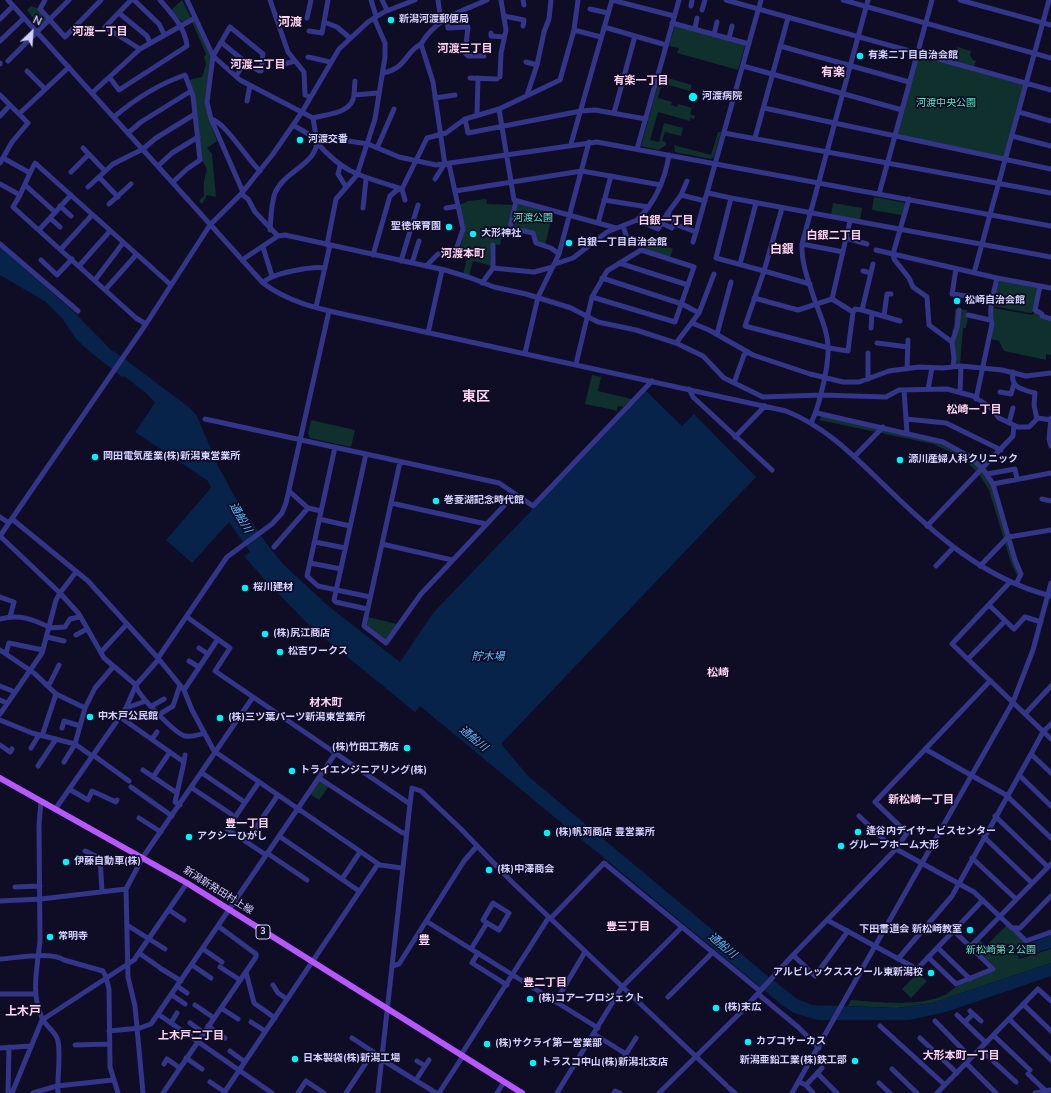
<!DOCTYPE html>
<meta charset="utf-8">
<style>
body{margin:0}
#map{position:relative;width:1051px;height:1093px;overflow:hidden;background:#0f0c25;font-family:"Nunito Sans",sans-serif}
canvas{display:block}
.north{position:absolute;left:12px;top:12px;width:40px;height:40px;-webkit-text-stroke:3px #0f0c25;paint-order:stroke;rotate:25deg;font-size:11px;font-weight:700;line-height:16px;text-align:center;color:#d3d1ff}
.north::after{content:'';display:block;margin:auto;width:14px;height:18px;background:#d3d1ff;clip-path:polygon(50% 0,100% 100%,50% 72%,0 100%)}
</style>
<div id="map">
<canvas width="1051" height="1093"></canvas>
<div class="north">N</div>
</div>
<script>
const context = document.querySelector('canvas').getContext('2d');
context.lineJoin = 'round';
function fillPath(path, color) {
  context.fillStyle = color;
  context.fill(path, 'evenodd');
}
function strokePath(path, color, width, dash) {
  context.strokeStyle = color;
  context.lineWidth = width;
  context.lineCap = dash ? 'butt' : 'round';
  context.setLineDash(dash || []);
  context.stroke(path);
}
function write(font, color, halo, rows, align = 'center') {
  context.font = font + ' "Nunito Sans","Noto Sans JP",sans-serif';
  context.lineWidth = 3.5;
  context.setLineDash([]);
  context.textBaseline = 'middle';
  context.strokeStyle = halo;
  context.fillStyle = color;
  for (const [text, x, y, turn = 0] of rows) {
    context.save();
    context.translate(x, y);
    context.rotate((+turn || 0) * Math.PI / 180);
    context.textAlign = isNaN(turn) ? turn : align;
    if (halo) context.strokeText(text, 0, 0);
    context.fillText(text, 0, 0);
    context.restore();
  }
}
fillPath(new Path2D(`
 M182 0 191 18 182 22 171 10Z
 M31 6 39 9 49 20 41 28 27 10Z
 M194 21 211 57 205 98 209 120 217 141 207 148 212 154 216 197 207 195 202 204 199 201 204 196C204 192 203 187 204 183 205 172 210 170 202 161L189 80 202 77 206 64 204 57 206 54 192 22Z
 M675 26 744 44 745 46 738 70 677 53 679 48 669 46Z
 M957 47 971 51 970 55 973 60 976 61 974 66 954 61Z
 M917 53 1027 84 1006 159 894 136Z
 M664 77 692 85 690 91 662 83Z
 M658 85 661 86 658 98 672 102 671 105 677 107 678 104 692 108 690 114 695 116 694 119 690 118V121L658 112 650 140 659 142 664 123 683 128 681 136 665 132 662 141 666 142V145L659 150 641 146Z
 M718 132H721L714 157 711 159 675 152 674 145 711 155Z
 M874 197 906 203 902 215 872 210Z
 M486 199 487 204 514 205 508 231 504 230 500 245 492 244 490 259 492 266 473 261 469 276 463 274 467 259 462 257 463 254 459 251C466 233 463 224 460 205L468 201Z
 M516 201 553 211 545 246 536 243 533 233 510 228Z
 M833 203 862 208 860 220 831 215Z
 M641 238 673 249 670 257 641 248 637 240Z
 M997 278 1040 286 1035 310 1031 313 992 306Z
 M993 308 1032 315 1035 312 1039 314 1041 318 1051 320V355L1046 354V360L1004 351 999 341 991 339Z
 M955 309 967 310 966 317H968L966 328H963L960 365H955L952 331 954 327Z
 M592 375 601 377 598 391 632 399 623 407 618 406 617 410 619 411 585 404Z
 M822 416 938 441 975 463 991 483 1019 574 1018 577 1011 563 989 490 979 474 965 460 955 454 933 444 819 420Z
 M311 420 355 430 351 447 310 438 308 434Z
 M368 617 397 624 386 639 384 640 367 627Z
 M321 780 329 786 319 800 310 794 318 781Z
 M1007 925 1026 943 1014 947 1019 959 1051 949V963L932 1003 897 1008 848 1006 851 1000C877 1002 935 1009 954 988L996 969 974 946 980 940 986 946Z
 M918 973 927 981 911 998 902 989Z`), '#0f302d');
fillPath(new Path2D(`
 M0 247 74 312 113 352 114 351 190 408 197 416 218 466 235 497 266 543 283 564 327 605 400 662 433 613 646 391 682 426 694 414 756 477 501 744 529 777 769 977 797 999 813 1005 897 1008 932 1003 1051 963V976L946 1012 909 1020H818L794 1013 782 1005 420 706 415 712 312 628 265 580 244 556 250 552 229 522 192 563 166 540 211 488 208 481 135 432 155 403 146 393 124 376 122 377 89 351 76 339 62 318 46 302 0 275Z
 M1051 935V948L1020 957 1017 948Z`), '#07234a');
strokePath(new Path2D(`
 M8 0 263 283C289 303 321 309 352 316L786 411C826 427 853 455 883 484 932 532 983 579 1051 596
 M45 0 40 9 65 37 101 0
 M131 0 105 27 140 49
 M134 0 159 24 164 34
 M187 0 213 56 207 102 211 119 243 192
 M270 0 288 52 304 72 305 95 310 97
 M371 0 376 16
 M382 0 387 10
 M438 0 441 21
 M523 0 524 5
 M612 0 674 16
 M726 0 1051 90
 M843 0 1051 58
 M960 0 1051 25
 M691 6 692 0
 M590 9 608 13
 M702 10 705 0
 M119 13 147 36 150 43
 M504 16 524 20 523 26
 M447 17 448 28 468 27 465 53 468 56H484
 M307 18 311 0
 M0 19 13 6
 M324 22 337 27 350 38
 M672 23 749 44
 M604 27 666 45
 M695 29 697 18
 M574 30 601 37
 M309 31 322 33 328 0
 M491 33V36L504 37
 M714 34 717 22
 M729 38 732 26
 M0 41 24 18
 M221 42 245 62 259 71H261L263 54 230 27 213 56 240 80 313 118 316 136
 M780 46 909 82
 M308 57 330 62
 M8 61 69 0
 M526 62 537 65
 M0 64V63
 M280 65 295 61
 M743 66 902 110
 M27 71 45 89
 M383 73C407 68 405 52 421 44
 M236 76 245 62
 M500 77 501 53 506 30 501 0
 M110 78 119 90 187 46C185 27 172 14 160 0
 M470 78 497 79
 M92 93 140 49 195 18
 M0 95 28 123 12 142 0 163
 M354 95 355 81
 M527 95 537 65 544 32 549 19 551 0
 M435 98 455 95
 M247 101 250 85
 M764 108 1051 169
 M499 109 514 200 616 228
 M1019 112 1051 121
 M614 113 635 36
 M19 114 69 67
 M477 114 478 78
 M0 116 10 105
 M114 117C135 99 159 84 185 75L193 96 200 160 187 169 173 182
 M313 118C327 114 352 114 354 95L378 93
 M211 119C225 122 247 159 260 171
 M465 119 468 133 581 111 595 110 646 119
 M293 125 310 135 368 144 399 157 436 165 597 142 1051 226
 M128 133 141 122 191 91
 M724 133 1051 193
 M1012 136 1051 146
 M755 138 788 18
 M318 144C347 176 363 176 402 189L427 138 446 133 465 119 499 109 560 80 574 30 578 0
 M571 144 612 0
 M83 148 105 171
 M377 148 394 109
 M143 149 156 138 195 114
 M637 149 679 0
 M3 158 30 173 35 163 171 285
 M445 165 433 82 421 44C436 18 460 12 487 0
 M158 166 172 153 198 137
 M340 166 338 174 346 187
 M71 172 89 154
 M99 177 118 197
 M435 179 442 168V165
 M0 184 20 195 13 207 136 318 146 324
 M25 185 55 212
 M88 187 113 164 143 149
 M455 191 582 171 661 185
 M708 193 731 198 716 258 764 271 745 326 829 348 848 351 853 312 832 299
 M241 194 248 199 255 212 278 236
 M879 194 932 0
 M20 195 30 173
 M681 195 687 181
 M731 198 1051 257
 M909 199 893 254 997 278
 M604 200 648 207
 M516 201 510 228 533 233 536 243 551 248 559 254
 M705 201 681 195 667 214 675 218 674 224 696 232 761 0
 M109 204 131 184
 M60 206 71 216
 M363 208 366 179
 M446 208 458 206
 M782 208 764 271 810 284
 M50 218 60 227
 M637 220 658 229 667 214
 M598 223 611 176
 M661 223 672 228 674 224
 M623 226 627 238
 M39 230 71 195
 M270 230C271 219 271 203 275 193 285 169 320 165 317 136
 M846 238 867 244
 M693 242 696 232
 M0 244 78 311
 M802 244 843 252
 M327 245 336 199 357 175 375 119 385 57V43L374 18
 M263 247 272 276
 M61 249 92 215
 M876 250 893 254 894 259 909 278 913 287 927 297 929 325 952 342 954 358 953 366
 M373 255 390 196 397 190 402 189 405 200
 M41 260 57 275 72 259
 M242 260 278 236 285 235 445 270 471 278 494 287 526 294 571 308 598 322 636 330 676 343 703 356 724 378 763 397 821 395 886 397 899 390 947 389 973 396 990 407 999 418 1018 427H1029L1038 418 1051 420
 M401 261 418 205
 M412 263 419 241
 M619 263 688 285
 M555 264 573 258 607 232 637 220C655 203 665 179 669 155
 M740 264 756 203
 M79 266 110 231
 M426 266 438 254 455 253 463 229 449 164
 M493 268 534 272 553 267
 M956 269 952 294 992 299
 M863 271 871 273
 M974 273 1049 0
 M602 278 682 304 699 313 676 343
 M95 280 123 243
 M263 283C271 273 313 266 325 268
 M482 283 493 268V245
 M1040 286 1051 288
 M105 290 136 255
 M754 298 798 310 832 299 850 221
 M316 307 330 245
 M862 310 900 321
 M853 312 855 309 862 310 873 264
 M699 313 714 274
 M968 315 990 320
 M884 316 887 294H891
 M692 323 709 330 753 355 810 374 843 382H859L889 371 919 367 943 368 961 366 1002 370 1026 376 1051 373
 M871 328 872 313
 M428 333 442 270
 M717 334 731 282
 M952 342 957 328 959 310
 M877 343 908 347
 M525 353 538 297 559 254 589 142
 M576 364 592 297 607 271 641 250 694 267 675 322 592 297
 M907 369 908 340
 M1013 372C1010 388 1023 390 1035 393L1034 405 1037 419
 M868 379V353
 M734 383 744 355 748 352
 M689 389 693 397 772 470
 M928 389 932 368
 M904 390 907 433
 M960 392 961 366
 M1000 392 1011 394 1014 384
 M976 399 992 324C988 310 994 292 997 278L1040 286 1035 310 1042 314V316L1051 319
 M817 413 943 442 970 457 983 469 993 484 1015 560 1021 574 1016 584
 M1051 418 1049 439 1051 446
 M205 419 499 483 533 506 652 381
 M906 419 946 423 1001 450
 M811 423C819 408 829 365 828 348 828 331 819 313 814 298 808 279 801 263 802 244L868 0
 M1009 423 1013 408
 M735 437 765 406
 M335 447 307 576 318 586 370 597
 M366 454 334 600 336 602 367 609
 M854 457 883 427
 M400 462 364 626 386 643 421 594 515 494
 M987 474 1015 469 1017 479
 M993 484 1051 473
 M289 491 308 508 321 511
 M1042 499 1051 501
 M391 503 486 524
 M0 517 9 523
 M12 519 88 581 158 658 184 690 192 710 214 751 380 865 402 868
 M319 519 350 526
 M927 526 1013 436 1014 425
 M0 536 146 324 210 225 241 194 273 154 302 112 339 49 368 22 384 12 415 0
 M0 536 60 593 79 614 104 658 136 685C136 694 176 734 185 736 190 737 199 735 204 733
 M1009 537 1051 530
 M315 542 345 548
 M382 544 452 560
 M274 547 308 508
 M310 563 341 569
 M936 566 953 548
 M980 566 1009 536
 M1010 582 952 644 1051 739
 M0 597 14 602 10 617
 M989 605 1014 629 1025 617 1041 622
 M187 617 230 648 215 671 410 804 412 788 421 791 460 828 512 882 726 1085
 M0 619C19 614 32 619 49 627
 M49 628 65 627 70 619 79 617
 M76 635 87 629
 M47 637 64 641
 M199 648 208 654
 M0 650 34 673 56 694 42 736
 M101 652 127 624
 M6 653 9 643 43 650
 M158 658 227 557 272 524 282 513 286 503 329 311
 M968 659 1005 621
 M189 661 199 667
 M46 685 50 683 59 665
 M0 686 15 692
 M184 690 218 639
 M56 694 85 708
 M0 700 7 703
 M152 706 164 699
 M126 708 146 701
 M0 714 42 653 56 600 60 593 76 572
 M160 714 173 706 180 685
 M1025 714 1051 686
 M120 717 184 762 175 802 180 805
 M0 720 32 733 75 744 92 756
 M62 728 64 721 80 726
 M152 739 157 732
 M0 745 10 752 12 749
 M31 748 39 735
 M925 749 1006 795 1051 838
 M1031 754 1051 773
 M93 755 129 781
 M64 762 75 744 85 708 95 688 113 667
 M184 762 185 755
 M38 766 56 739
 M143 770 177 793
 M202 773 243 801
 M1019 775 1051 806
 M153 777 170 752
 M319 778 401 832 406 834
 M259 782 227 829 266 855
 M131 787 172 816
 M192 788 231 814
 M69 789 88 800 92 791 116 802 117 800
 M41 801 39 825 40 940C38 966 30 992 42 1018 46 1027 56 1031 58 1041 61 1057 57 1076 58 1093
 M56 808 126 708 136 685 159 659
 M859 816 895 850
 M995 816 1048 867
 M139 818 161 832
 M279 836 359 891
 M984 837 1032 883
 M246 842 278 795
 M896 849 907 833 875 802 990 681
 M85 851 100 858 102 891
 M267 853 307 880
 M972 858 1016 899
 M342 879 360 852
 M15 887 40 886
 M0 901 41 899 126 889
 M169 910 184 920
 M551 918 604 863 760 991
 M827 920 917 969 983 900
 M426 921 598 1028
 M127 925 165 949
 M1013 928 1026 941 1051 932
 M970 947 1051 864
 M938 948 970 979
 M203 949 222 962
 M471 949 487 923 483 920 493 903 509 913 499 930 487 923
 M139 953 159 967
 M478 953 472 963 507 985
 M793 955 815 976 848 931
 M928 957 956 984 993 969 954 931
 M0 959C17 958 51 951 64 960L103 971 106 977 109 989 110 1067 118 1093
 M898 959 952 896 1031 754 1043 732 1051 724
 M192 965 211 978
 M392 966 399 964 464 861 477 846
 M220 967 240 980
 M160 968 181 981
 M246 972 254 1003 275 1018
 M273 985 278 993 287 999
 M177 986 187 993
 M0 994H35
 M758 994 798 1027 819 1048
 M172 995 185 1004
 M668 997 713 952
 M556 1001 585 952
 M1023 1004 1051 1031
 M195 1005 214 1018
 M221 1008 238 1019
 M970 1011 981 1021
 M158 1014 272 1093
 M957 1015 986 1043
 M1009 1019 1051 1060
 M935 1021 971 1058
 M251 1022 265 1031
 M965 1022 973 1014
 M171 1023 177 1013
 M190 1023 204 1033
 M208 1026 225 1038
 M880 1026 945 1085
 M109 1031 140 1028 151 1024 335 754
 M594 1034 626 1054
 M993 1035 1030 1070
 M352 1038 375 1053
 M920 1038 957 1073
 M75 1045 109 1044
 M0 1048 31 1046
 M980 1049 1016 1082
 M230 1051 245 1062
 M461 1055 549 917
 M186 1058 202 1069
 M381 1059 436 1093
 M417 1061 425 1066
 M966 1063 996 1093
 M164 1064 167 1059 180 1068
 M619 1065 636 1038
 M892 1069 917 1093
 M817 1073 837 1093
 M1028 1074 1046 1091
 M416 1080 429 1060
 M210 1082 225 1092
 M799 1082 806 1085 822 1068
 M879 1083 890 1093
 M806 1085 813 1093
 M729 1088 735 1093
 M8 1093 9 1047
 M12 1093 42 1020 134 960 187 883
 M33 1093 57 1086 113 1080
 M143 1093 135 1006 128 977 126 889 143 857 253 697
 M163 1093 256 957V954L218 926
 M224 1093 378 864
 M298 1093 306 1081 324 1093
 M346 1093 372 1054H382
 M378 1093 410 804
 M439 1093 463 1056
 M497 1093 504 1082
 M557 1093 622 987 682 927
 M614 1093 615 1091 620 1093
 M659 1093 741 1012 793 955 896 849 974 892 1012 928H1020L1051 896
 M792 1093 1013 702 1033 650 1051 583
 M937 1093 1038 989 1051 1001
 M1035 1093 1051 1090`), '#333589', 5);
strokePath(new Path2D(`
 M0 778 187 883 522 1093`), '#b758ff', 6);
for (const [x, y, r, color] of [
 [391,20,4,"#00f2fc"],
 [860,56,4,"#00f2fc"],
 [693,97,5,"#00f2fc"],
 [300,140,4,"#00f2fc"],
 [449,227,4,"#00f2fc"],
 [473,234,4,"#00f2fc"],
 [569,243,4,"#00f2fc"],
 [957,301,4,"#00f2fc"],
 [95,457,4,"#00f2fc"],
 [900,460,4,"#00f2fc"],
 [436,501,4,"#00f2fc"],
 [245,588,4,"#00f2fc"],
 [265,634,4,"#00f2fc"],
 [280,652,4,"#00f2fc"],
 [90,717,4,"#00f2fc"],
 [220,718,4,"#00f2fc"],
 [407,748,4,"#00f2fc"],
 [292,771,4,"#00f2fc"],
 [858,832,4,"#00f2fc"],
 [547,833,4,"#00f2fc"],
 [189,837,4,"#00f2fc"],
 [841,846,4,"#00f2fc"],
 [66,862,4,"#00f2fc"],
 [489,870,4,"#00f2fc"],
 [970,930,4,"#00f2fc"],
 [50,937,4,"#00f2fc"],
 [931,973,4,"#00f2fc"],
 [530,999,4,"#00f2fc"],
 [716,1008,4,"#00f2fc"],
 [748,1042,4,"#00f2fc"],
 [487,1044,4,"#00f2fc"],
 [295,1059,4,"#00f2fc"],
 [855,1061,4,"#00f2fc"],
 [533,1063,4,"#00f2fc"]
]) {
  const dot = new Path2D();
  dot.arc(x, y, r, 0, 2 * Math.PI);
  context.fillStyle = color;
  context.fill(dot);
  strokePath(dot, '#0f0c25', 1.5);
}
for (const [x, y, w] of [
 [263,932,14]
]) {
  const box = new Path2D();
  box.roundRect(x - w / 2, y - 7, w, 14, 3);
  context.fillStyle = '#0f0c25';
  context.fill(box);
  strokePath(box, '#d3d1ff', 1);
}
write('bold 9px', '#d3d1ff', null, [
 ["3",263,932]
]);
write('bold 10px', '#d3d1ff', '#0f0c25', [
 ["新潟河渡郵便局",399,20],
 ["有楽二丁目自治会館",868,56],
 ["河渡病院",702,97],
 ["河渡交番",308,140],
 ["聖徳保育園",441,227,"right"],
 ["大形神社",481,234],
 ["白銀一丁目自治会館",577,243],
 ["松崎自治会館",965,301],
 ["岡田電気産業(株)新潟東営業所",103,457],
 ["源川産婦人科クリニック",908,460],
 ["巻菱湖記念時代館",444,501],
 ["桜川建材",253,588],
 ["(株)尻江商店",273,634],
 ["松吉ワークス",288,652],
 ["中木戸公民館",98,717],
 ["(株)三ツ葉パーツ新潟東営業所",228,718],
 ["(株)竹田工務店",399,748,"right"],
 ["トライエンジニアリング(株)",300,771],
 ["逢谷内デイサービスセンター",866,832],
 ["(株)帆苅商店 豊営業所",555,833],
 ["アクシーひがし",197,837],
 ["グループホーム大形",849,846],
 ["伊藤自動車(株)",74,862],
 ["(株)中澤商会",497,870],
 ["下田書道会 新松崎教室",962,930,"right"],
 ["常明寺",58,937],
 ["アルビレックススクール東新潟校",923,973,"right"],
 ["(株)コアープロジェクト",538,999],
 ["(株)末広",724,1008],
 ["カプコサーカス",756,1042],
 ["(株)サクライ第一営業部",495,1044],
 ["日本製袋(株)新潟工場",303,1059],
 ["新潟亜鉛工業(株)鉄工部",847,1061,"right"],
 ["トラスコ中山(株)新潟北支店",541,1063]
], 'left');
write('10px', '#52eabb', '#0f0c25', [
 ["河渡中央公園",946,104],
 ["河渡公園",533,219],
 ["新松崎第２公園",1001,951]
]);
write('10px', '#d3d1ff', '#0f0c25', [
 ["新潟新発田村上線",218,891,32]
]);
write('bold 11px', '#ffd3f2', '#0f0c25', [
 ["河渡一丁目",100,32],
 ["河渡三丁目",465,49],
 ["河渡二丁目",258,65],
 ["有楽一丁目",641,81],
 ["白銀一丁目",666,221],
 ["白銀二丁目",834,236],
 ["河渡本町",463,254],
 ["松崎一丁目",974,410],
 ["松崎",718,673],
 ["材木町",326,703],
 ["新松崎一丁目",921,800],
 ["豊一丁目",247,824],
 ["豊三丁目",628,927],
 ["豊二丁目",545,983],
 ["上木戸二丁目",191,1036],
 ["大形本町一丁目",961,1056]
]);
write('italic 11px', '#5fbeff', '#0f0c25', [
 ["通船川",240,518,60],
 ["貯木場",488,657],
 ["通船川",473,739,40],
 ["通船川",722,946,40]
]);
write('bold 12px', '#ffd3f2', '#0f0c25', [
 ["河渡",290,23],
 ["有楽",833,73],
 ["白銀",782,250],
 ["豊",424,941],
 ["上木戸",23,1012]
]);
write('bold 14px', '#ffd3f2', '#0f0c25', [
 ["東区",476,398]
]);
</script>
